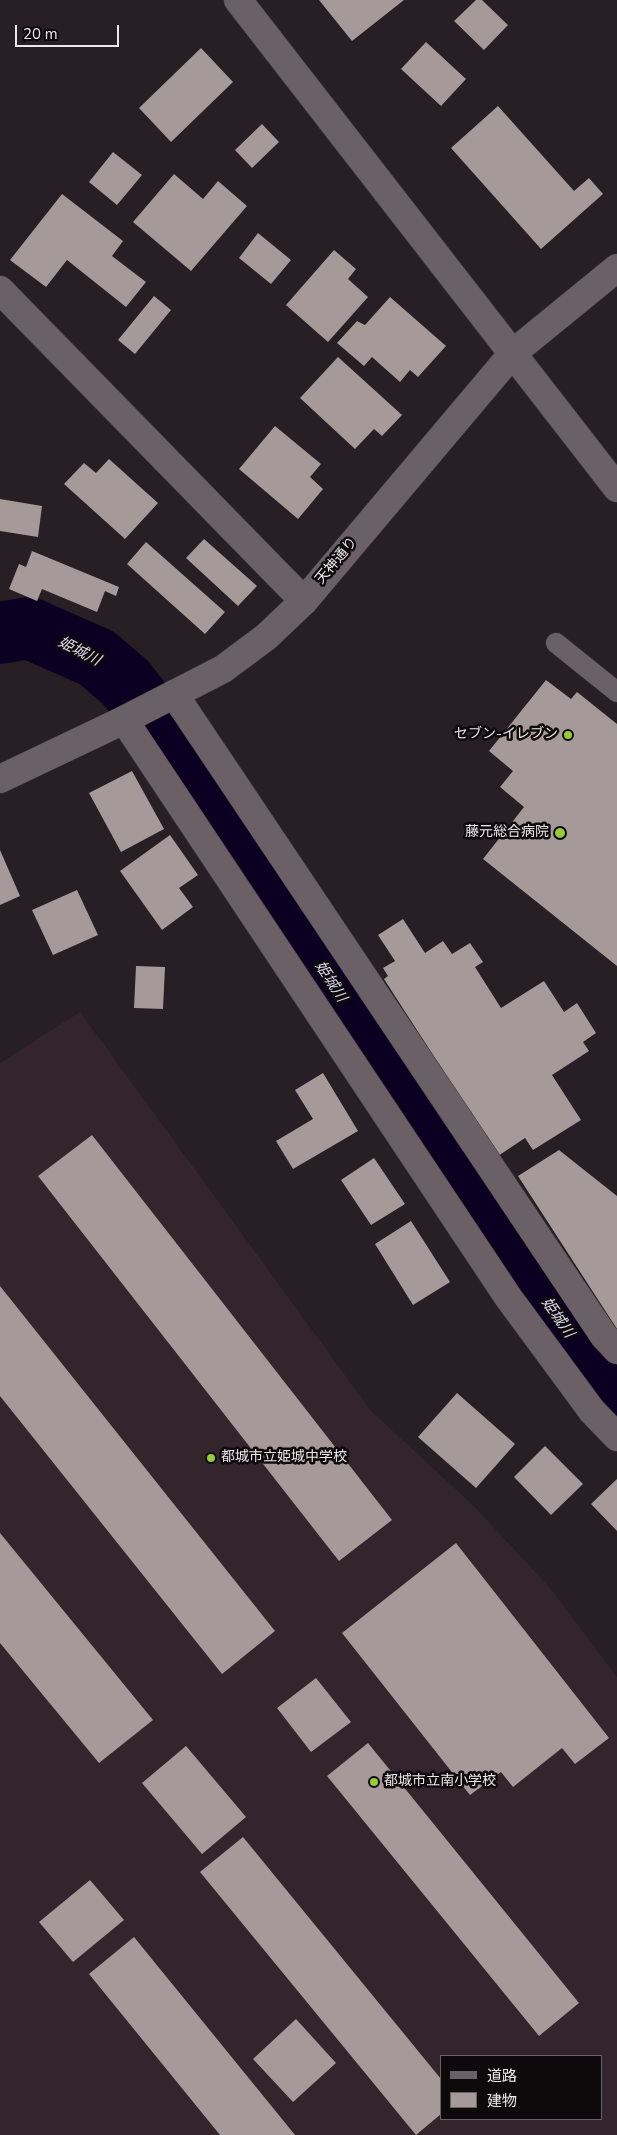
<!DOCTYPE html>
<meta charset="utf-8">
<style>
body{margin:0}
#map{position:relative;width:617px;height:2135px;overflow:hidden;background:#271f23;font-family:"Nunito Sans","Noto Sans JP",sans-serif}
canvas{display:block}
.legend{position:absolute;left:440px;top:2055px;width:162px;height:65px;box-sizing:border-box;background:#0e0a0c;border:1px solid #676264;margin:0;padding:6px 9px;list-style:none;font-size:15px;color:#ede7e9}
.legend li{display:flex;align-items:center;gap:10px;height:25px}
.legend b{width:25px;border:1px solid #676264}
.scale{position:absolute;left:15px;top:25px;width:104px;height:22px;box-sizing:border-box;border:2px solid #ede7e9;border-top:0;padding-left:6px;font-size:15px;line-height:18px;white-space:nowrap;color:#ede7e9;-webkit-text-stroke:4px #0e0a0c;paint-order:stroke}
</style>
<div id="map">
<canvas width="617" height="2135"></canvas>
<ul class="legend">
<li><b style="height:6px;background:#6a6065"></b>道路</li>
<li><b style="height:14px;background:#a69999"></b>建物</li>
</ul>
<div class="scale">20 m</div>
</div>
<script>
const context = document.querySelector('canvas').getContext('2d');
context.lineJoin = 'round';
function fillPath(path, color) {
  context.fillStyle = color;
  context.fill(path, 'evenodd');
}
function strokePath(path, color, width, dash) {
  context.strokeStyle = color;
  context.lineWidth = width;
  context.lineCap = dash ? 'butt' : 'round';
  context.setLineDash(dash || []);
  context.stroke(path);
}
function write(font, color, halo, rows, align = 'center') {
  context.font = font + ' "Nunito Sans","Noto Sans JP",sans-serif';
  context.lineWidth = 5;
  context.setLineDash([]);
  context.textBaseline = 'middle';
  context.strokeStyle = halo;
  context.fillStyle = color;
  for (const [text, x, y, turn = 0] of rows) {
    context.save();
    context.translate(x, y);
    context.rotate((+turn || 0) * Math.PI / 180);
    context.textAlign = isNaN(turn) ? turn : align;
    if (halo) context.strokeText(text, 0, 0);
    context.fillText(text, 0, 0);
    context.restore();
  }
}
fillPath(new Path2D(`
 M80 1012 371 1411 474 1506 550 1588 617 1677V2135H0V1063ZM441 2056H601V2119H441Z`), '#34252c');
strokePath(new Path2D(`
 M0 633 29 628 97 658 126 683 187 761 419 1118 595 1373 617 1397`), '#0b0021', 62);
fillPath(new Path2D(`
 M319 0H404L352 41Z
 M476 0H482L508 25 484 50 454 21Z
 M426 42 466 79 441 106 401 69Z
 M201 48 233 82 171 142 139 108Z
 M498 106 574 191 589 178 603 194 541 249 451 148Z
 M262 124 279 142 252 168 235 150Z
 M113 152 142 175 117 205 89 182Z
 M174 174 203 199 218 181 247 206 191 271 133 222Z
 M62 194 123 241 112 256 146 282 126 307 67 260 46 287 10 260Z
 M258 233 291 260 271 284 239 258Z
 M334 250 356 269 348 279 368 297 328 342 286 305Z
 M154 296 171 310 135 354 118 340Z
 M390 297 446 346 418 377 410 370 400 382 372 357 364 366 337 343 357 321 365 325Z
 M338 357 402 415 382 436 374 429 355 449 300 398Z
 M275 426 321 464 310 477 323 489 298 519 239 469Z
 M109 459 158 503 125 539 64 484 84 463 96 473Z
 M0 499 42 506 38 537 0 531Z
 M204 539 257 586 238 606 186 558Z
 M146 542 225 612 205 634 127 564Z
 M32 551 119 587 116 596 105 591 97 612 42 589 37 601 9 589 19 564 26 567Z
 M546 680 571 699 577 692 617 724V966L483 859 524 807 500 787 513 771 489 751Z
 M132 771 164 829 121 852 89 793Z
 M170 835 198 875 179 888 193 907 162 930 120 871Z
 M0 850 20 896 0 905Z
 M77 890 98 935 53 955 32 910Z
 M403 919 425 953 443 941 452 954 470 943 483 962 475 967 501 1008 544 981 564 1012 577 1003 596 1033 583 1042 589 1051 552 1075 581 1120 533 1150 525 1138 498 1156 384 979 388 976 383 968 395 961 378 935Z
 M136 966 165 967 163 1009 134 1008Z
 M323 1073 358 1131 293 1169 276 1141 313 1119 295 1090Z
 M92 1135 392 1520 339 1561 38 1176Z
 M559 1150 617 1196V1329L518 1176Z
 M374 1158 405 1204 371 1225 341 1180Z
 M411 1221 450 1282 413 1305 375 1244Z
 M0 1286 275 1631 222 1674 0 1396Z
 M457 1393 515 1444 476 1488 418 1437Z
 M545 1446 583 1484 551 1515 514 1477Z
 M617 1479V1531L591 1504Z
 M0 1533 153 1720 99 1763 0 1643Z
 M456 1543 609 1738 575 1764 562 1748 513 1787 501 1772 470 1795 342 1633Z
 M316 1678 351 1722 311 1752 277 1708Z
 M368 1743 579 2003 539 2036 327 1776Z
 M186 1746 246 1817 202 1854 142 1783Z
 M243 1837 441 2079V2114L416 2135 200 1872Z
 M90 1880 124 1920 73 1962 39 1922Z
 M134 1937 295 2135H220L89 1974Z
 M296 2019 336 2063 293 2102 253 2059Z`), '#a69999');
const service = new Path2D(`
 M556 643 617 692`);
const minor = new Path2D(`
 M0 290 304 601
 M174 694 604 1336 617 1350
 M124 720 508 1297 592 1411 617 1437`);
const tertiary = new Path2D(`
 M238 0 617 488
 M0 779 124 720 223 669 266 637 304 601 513 353 617 268`);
strokePath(service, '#413a3d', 21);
strokePath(minor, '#413a3d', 29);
strokePath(tertiary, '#413a3d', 29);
strokePath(service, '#6a6065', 20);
strokePath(minor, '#6a6065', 28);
strokePath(tertiary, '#6a6065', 28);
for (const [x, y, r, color] of [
 [568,735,5,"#97cb38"],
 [560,833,6,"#97cb38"],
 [211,1458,5,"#97cb38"],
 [374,1782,5,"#97cb38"]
]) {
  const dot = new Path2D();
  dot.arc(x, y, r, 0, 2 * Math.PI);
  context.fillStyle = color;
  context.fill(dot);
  strokePath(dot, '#0e0a0c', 2);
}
write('14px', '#ede7e9', '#0e0a0c', [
 ["天神通り",337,561,-50]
]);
write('14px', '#ede7e9', '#0e0a0c', [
 ["セブン-イレブン",558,735],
 ["藤元総合病院",549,833],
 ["都城市立姫城中学校",221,1458,"left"],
 ["都城市立南小学校",384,1782,"left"]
], 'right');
write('italic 15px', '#dcd9ee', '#0e0a0c', [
 ["姫城川",79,652,27],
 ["姫城川",330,982,57],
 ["姫城川",557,1318,55]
]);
</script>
